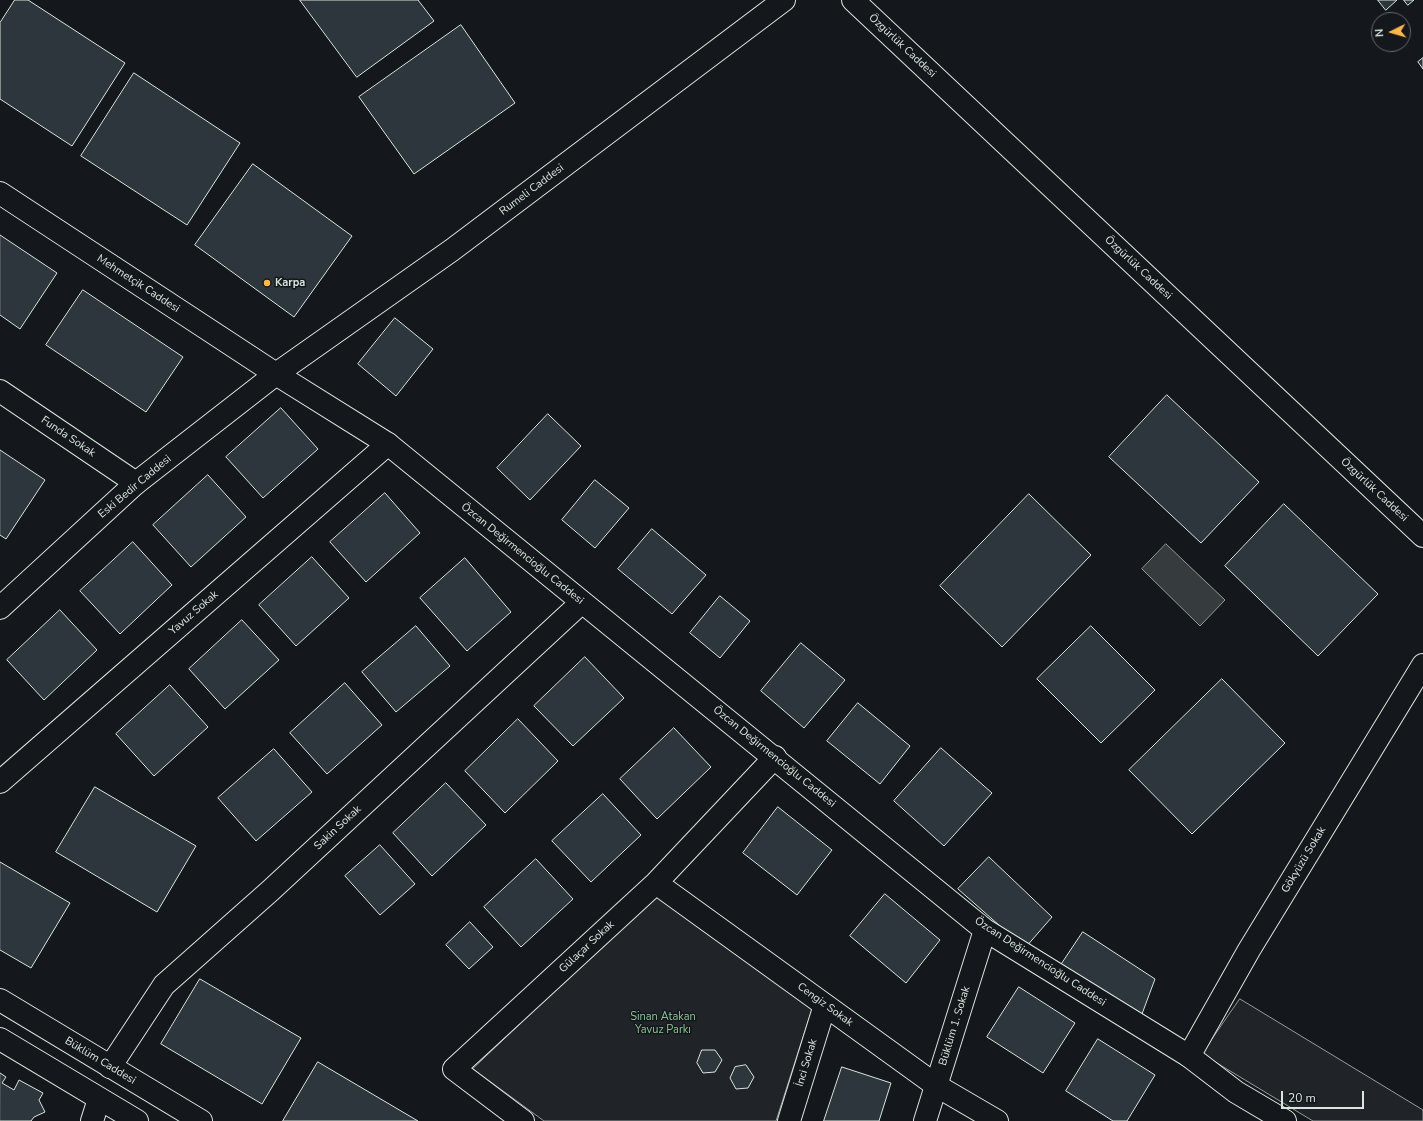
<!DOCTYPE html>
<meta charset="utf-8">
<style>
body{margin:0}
#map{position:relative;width:1423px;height:1121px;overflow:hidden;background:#14181c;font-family:"Nunito Sans",sans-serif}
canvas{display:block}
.north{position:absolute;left:1371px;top:12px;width:40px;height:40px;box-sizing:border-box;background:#14181c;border:1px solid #626a69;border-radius:50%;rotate:265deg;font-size:11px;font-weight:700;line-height:16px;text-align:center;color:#d8e6dc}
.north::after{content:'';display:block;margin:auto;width:14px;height:18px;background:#ffb74d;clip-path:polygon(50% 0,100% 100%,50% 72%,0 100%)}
.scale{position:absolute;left:1281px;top:1091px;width:83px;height:18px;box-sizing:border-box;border:2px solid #d8e6dc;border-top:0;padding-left:5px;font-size:12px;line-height:14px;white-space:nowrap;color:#d8e6dc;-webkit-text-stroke:3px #14181c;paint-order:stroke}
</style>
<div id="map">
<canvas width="1423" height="1121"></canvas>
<div class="north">N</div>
<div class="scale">20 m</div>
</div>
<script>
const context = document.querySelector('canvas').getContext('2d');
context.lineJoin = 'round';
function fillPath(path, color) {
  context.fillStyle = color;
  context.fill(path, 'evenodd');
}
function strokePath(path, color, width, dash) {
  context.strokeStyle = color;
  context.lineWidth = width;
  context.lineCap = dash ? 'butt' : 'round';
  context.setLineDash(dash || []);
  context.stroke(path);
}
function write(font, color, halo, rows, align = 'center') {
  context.font = font + ' "Nunito Sans",sans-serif';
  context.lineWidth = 3;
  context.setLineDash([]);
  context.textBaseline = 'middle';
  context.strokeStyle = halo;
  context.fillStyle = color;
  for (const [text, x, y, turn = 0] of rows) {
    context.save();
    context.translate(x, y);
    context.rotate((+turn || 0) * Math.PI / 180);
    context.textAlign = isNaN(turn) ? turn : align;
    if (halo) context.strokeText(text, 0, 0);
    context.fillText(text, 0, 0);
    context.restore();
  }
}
const green = new Path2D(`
 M655 896 812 1009 776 1121H544L473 1069Z
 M1240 999 1423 1110V1121H1313L1202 1054Z`);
fillPath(green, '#202428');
strokePath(green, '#939e99', 1);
const water = new Path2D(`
 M1166 544 1225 600 1200 626 1142 569Z`);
fillPath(water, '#363b3e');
strokePath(water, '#939e99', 1);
const building = new Path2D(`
 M15 0H28L125 63 72 146 0 99V23Z
 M300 0H418L434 21 357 77Z
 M1378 0H1397L1386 10Z
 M1404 0H1414L1408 5Z
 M461 25 515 103 414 174 359 97Z
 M1423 58V69L1418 62Z
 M134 73 240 143 187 225 81 156Z
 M253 164 352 236 294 317 195 245Z
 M0 235 57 273 20 329 0 315Z
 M83 290 183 357 146 412 46 345Z
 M395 318 433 349 396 396 358 364Z
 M1167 395 1259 482 1201 543 1109 457Z
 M281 408 318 449 263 498 226 457Z
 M548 414 581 446 530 500 497 468Z
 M0 450 45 480 6 539 0 535Z
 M208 475 246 517 191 567 153 525Z
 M595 480 629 508 595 548 562 520Z
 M385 493 420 533 366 582 330 542Z
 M1029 494 1091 555 1002 647 940 586Z
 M1284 504 1378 594 1318 656 1225 566Z
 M652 529 706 575 672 614 618 569Z
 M133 542 172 585 120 634 80 591Z
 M312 557 349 598 296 646 259 605Z
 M465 558 511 612 467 651 420 598Z
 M720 596 750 621 720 658 690 633Z
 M60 610 97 650 44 700 7 660Z
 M242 620 279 660 225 709 189 669Z
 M416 626 450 666 396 712 362 672Z
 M1091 626 1155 690 1101 743 1037 679Z
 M801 643 845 680 804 728 761 691Z
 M585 657 624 698 573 746 534 706Z
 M1222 679 1285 743 1192 834 1129 770Z
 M345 683 382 725 327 774 290 733Z
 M170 685 208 727 154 776 116 734Z
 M858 703 910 746 880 784 827 741Z
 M518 719 558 761 505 813 465 771Z
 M674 728 711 767 657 819 620 779Z
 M941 748 992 793 944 846 894 801Z
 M274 749 312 792 256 841 218 798Z
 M446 783 486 825 432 876 393 833Z
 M95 787 196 846 157 912 56 852Z
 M603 794 641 835 591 882 552 841Z
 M778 807 832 850 797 895 743 853Z
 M380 845 415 884 380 915 345 876Z
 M989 857 1052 917 1025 948 958 889Z
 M536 859 573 899 521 947 484 907Z
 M0 862 70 903 31 968 0 950Z
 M885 894 940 940 906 983 850 936Z
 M470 922 493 947 469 969 446 945Z
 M1083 932 1155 979 1139 1022 1057 971Z
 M200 979 301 1038 262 1104 161 1044Z
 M1019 987 1075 1023 1043 1073 987 1037Z
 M1098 1039 1155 1075 1127 1121H1113L1066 1091Z
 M702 1050H715L722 1060 715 1072 703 1073 697 1063Z
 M318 1062 418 1121H283Z
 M746 1065 754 1077 748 1088 736 1089 730 1078 735 1067Z
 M842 1067 891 1083 879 1121H824Z
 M0 1073 6 1077 2 1083 14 1090 19 1080 43 1093 39 1100 45 1112 34 1117 31 1121H0Z`);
fillPath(building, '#2c363c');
strokePath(building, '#d8e6dc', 1);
const minor = new Path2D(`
 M0 391 136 483
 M0 782 388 444
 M656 883 937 1086 997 1121
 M1189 1056 1249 950 1423 665
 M110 1067 164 985 270 891 581 603
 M92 1121 99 1099
 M523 1121 454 1069 656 883 775 757
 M789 1121 825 1005`);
const tertiary = new Path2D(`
 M0 193 276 374 388 444 985 930 1189 1056 1236 1092 1285 1121
 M925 1121 985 930`);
const secondary = new Path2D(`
 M853 0 1423 536
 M0 608 136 483 276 374 452 250 784 0
 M0 1000 201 1121
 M0 1039 137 1121`);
strokePath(minor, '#d8e6dc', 24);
strokePath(tertiary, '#d8e6dc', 24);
strokePath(secondary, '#d8e6dc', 24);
strokePath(minor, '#14181c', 22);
strokePath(tertiary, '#14181c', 22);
strokePath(secondary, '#14181c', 22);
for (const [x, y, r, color] of [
 [267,283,4,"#ffb74d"]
]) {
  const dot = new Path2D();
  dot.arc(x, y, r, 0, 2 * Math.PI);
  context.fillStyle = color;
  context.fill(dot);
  strokePath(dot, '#14181c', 1.5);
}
write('11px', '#d8e6dc', '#14181c', [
 ["Özgürlük Caddesi",902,46,43],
 ["Rumeli Caddesi",532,190,-37],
 ["Özgürlük Caddesi",1138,268,43],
 ["Mehmetçik Caddesi",138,284,33],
 ["Funda Sokak",68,437,34],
 ["Eski Bedir Caddesi",135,487,-40],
 ["Özgürlük Caddesi",1374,490,43],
 ["Özcan Değirmencioğlu Caddesi",522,554,39],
 ["Yavuz Sokak",194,613,-41],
 ["Özcan Değirmencioğlu Caddesi",774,757,39],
 ["Sakin Sokak",338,828,-43],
 ["Gökyüzü Sokak",1304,860,-59],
 ["Gülaçar Sokak",587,947,-43],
 ["Özcan Değirmencioğlu Caddesi",1040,962,33],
 ["Cengiz Sokak",825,1005,36],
 ["Büklüm 1. Sokak",955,1026,-73],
 ["Büklüm Caddesi",100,1061,31],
 ["İnci Sokak",807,1063,-73]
]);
write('bold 11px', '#d8e6dc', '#14181c', [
 ["Karpa",275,283]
], 'left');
write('11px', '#8ac095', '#14181c', [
 ["Sinan Atakan",663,1017],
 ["Yavuz Parkı",663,1030]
]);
</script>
